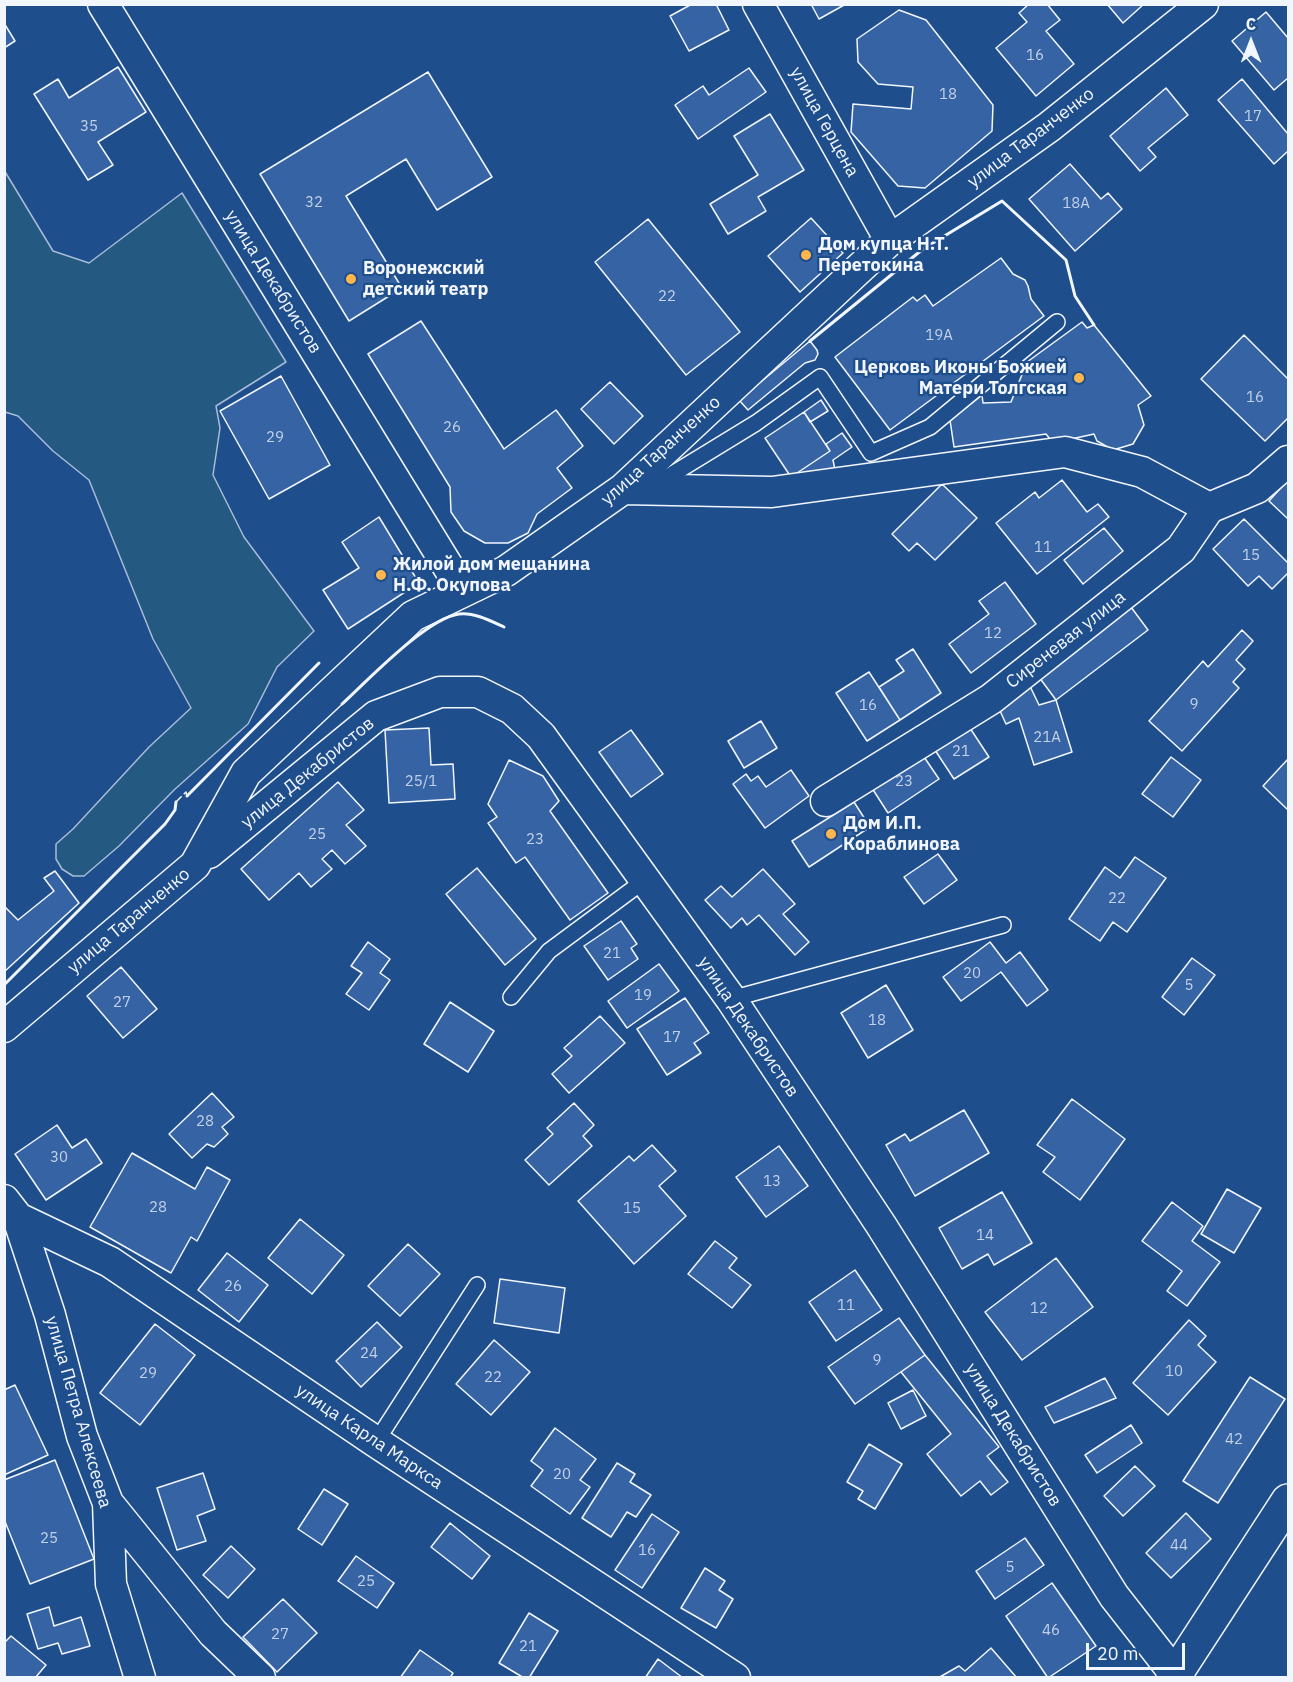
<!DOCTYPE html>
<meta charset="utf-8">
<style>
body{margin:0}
#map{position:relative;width:1293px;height:1682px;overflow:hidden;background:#1f4e8c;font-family:"IBM Plex Sans",sans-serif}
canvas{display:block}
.frame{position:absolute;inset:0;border:6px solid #f2f6ff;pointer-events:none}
.north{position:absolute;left:1221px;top:12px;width:60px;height:60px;-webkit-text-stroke:4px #1f4e8c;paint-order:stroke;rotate:0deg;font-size:16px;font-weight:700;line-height:24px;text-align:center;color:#f2f6ff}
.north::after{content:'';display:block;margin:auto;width:21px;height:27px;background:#f2f6ff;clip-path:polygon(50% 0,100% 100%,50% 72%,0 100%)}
.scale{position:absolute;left:1086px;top:1643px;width:99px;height:27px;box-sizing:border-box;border:3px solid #f2f6ff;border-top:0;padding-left:8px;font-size:18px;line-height:21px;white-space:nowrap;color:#f2f6ff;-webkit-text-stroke:4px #1f4e8c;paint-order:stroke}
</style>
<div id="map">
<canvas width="1293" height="1682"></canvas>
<div class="frame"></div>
<div class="north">С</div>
<div class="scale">20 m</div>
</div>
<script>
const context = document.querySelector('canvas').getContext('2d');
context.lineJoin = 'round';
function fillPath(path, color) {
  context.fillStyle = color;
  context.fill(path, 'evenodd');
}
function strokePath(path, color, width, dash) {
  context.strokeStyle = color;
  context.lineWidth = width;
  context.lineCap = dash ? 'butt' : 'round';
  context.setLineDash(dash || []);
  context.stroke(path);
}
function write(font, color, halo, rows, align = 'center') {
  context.font = font + ' "IBM Plex Sans",sans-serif';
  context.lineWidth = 4.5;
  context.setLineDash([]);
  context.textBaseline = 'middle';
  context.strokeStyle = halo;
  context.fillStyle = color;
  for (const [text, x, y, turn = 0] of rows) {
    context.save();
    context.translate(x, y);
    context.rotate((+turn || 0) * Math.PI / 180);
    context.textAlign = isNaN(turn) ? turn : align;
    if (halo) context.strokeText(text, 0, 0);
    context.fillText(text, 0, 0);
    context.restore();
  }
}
const green = new Path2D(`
 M4 170 53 251 89 263 182 193 286 362 216 406 220 428 213 475 244 537 314 631 277 667 248 724 174 790 119 846 84 876H73L62 869 56 859V844L73 829 149 747 191 708 153 639 89 480 53 451 18 416 5 412Z`);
fillPath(green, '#245a82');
strokePath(green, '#a8bbd7', 1.5);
const building = new Path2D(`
 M692 4H716L729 30 689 51 670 16Z
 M811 4H846L819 19Z
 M1029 4H1047L1060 20 1046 31 1074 64 1036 96 996 48 1027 22 1019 13Z
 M1107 4H1144L1123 23Z
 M899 10 926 20 993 105 992 131 925 188 898 186 851 132 853 104 911 109 913 87 878 84 858 62 857 39Z
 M1266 12 1288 38V78L1274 90 1232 41Z
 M4 23 15 41 4 48Z
 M118 67 146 112 98 142 113 165 88 180 34 94 58 79 69 98Z
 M749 68 766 92 698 139 675 105 703 86 709 95Z
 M428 72 492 177 437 210 406 159 346 196 402 288 349 321 260 174Z
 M1242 79 1288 134V151L1274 164 1218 100Z
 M1166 88 1188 115 1148 148 1156 157 1140 171 1110 136Z
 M770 114 804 170 758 197 766 211 728 234 710 204 758 175 734 136Z
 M1070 164 1101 199 1108 193 1122 209 1075 251 1029 199Z
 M811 218 843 253 800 292 768 256Z
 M648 219 740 332 686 375 595 262Z
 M1001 258 1013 274 1025 280 1028 286 1031 299 1044 316 890 430 835 357 913 297 917 301 925 295 933 306Z
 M421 321 504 449 556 410 583 446 557 468 572 488 537 514 528 533 508 543H485L464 531 451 512 450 487 368 354Z
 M1082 322 1087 328 1094 325 1151 396 1138 405 1144 425 1133 444 1113 450 1097 441 1094 434 1053 443 1046 434 954 447 950 420 982 395 983 403 1011 402 1027 362Z
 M1244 335 1288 379V418L1265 441 1201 379Z
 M810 341 817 350 818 354 815 360 805 363 748 410 739 400Z
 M281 376 330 465 269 499 220 411Z
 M610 382 643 416 614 444 581 409Z
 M821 400 828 411 810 422 804 412Z
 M804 412 830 451 791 477 765 438Z
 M842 433 852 447 833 460 836 475 791 477 830 451 826 444Z
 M1062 480 1087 512 1098 504 1109 517 1037 574 996 523 1035 492 1039 498Z
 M1288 480V519L1269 501Z
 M942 484 977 518 935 560 917 543 909 551 892 534Z
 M379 517 419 583 348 629 323 590 359 568 342 542Z
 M1244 519 1288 563V573L1272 589 1259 576 1248 586 1213 549Z
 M1104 528 1123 551 1083 584 1064 560Z
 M1005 582 1036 624 971 673 949 644 989 614 979 601Z
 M1128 603 1148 630 1056 700 1036 673Z
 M1242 630 1253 641 1236 660 1245 669 1233 682 1239 688 1182 751 1149 721 1203 661 1208 667Z
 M913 649 941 693 900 720 879 687 904 671 896 660Z
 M869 672 900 720 867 741 836 693Z
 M1028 682 1039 705 1056 700 1072 752 1034 765 1019 718 1006 724 996 702Z
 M761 721 777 748 744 768 728 741Z
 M968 725 989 757 954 779 933 747Z
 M429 728 431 765 453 764 455 799 389 803 385 730Z
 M631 730 663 774 631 797 599 752Z
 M920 751 939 779 888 813 870 785Z
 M1171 757 1201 780 1173 817 1142 794Z
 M1288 759V810L1263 786Z
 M509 760 543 776 559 801 550 811 608 893 570 920 525 857 516 863 488 823 497 817 488 804Z
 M791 770 809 796 765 828 733 784 746 774 751 781 758 776 766 787Z
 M338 782 364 810 346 825 366 846 345 864 332 850 322 859 332 869 311 887 299 873 269 900 241 869Z
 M854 802 870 827 809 867 792 841Z
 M938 854 957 880 924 904 904 877Z
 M1135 857 1166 878 1127 932 1113 922 1100 941 1069 919 1105 867 1120 878Z
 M477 868 536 939 505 965 446 894Z
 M763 869 795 904 783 914 809 942 795 955 759 915 747 925 742 918 731 928 705 900 721 886 732 897Z
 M55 871 79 903 4 972V906L18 920 54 891 44 878Z
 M621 921 637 944 631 948 638 959 608 980 584 946Z
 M368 942 390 959 380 973 390 980 369 1010 346 994 362 973 351 966Z
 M990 942 1006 963 1020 952 1048 990 1027 1006 1001 972 961 1001 943 977Z
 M1192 958 1215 975 1184 1015 1162 997Z
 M659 964 679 991 627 1028 608 1001Z
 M121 967 157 1009 123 1038 87 996Z
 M886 985 913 1030 868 1058 841 1013Z
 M685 998 709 1033 694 1043 701 1053 667 1075 637 1029Z
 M450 1002 494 1031 468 1072 424 1044Z
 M600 1016 625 1043 569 1093 552 1074 572 1056 564 1048Z
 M212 1093 234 1117 222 1127 228 1134 214 1147 207 1144 192 1158 169 1134Z
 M1072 1099 1125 1139 1080 1200 1043 1172 1055 1157 1037 1145Z
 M574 1103 594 1125 583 1136 592 1146 549 1185 525 1160 553 1134 547 1128Z
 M964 1110 989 1153 915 1196 886 1145 905 1134 910 1141Z
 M57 1125 72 1148 86 1139 102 1163 46 1200 15 1154Z
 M652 1145 676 1171 659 1186 686 1216 634 1264 578 1201 629 1156 634 1161Z
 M779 1146 808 1186 766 1217 736 1177Z
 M132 1153 195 1189 207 1167 230 1180 197 1241 191 1237 171 1273 90 1227Z
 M1227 1189 1261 1208 1234 1253 1201 1234Z
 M1002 1192 1032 1243 994 1265 988 1254 962 1269 939 1228Z
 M1172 1202 1203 1226 1192 1241 1220 1262 1187 1306 1167 1291 1182 1271 1142 1241Z
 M300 1219 344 1255 312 1294 268 1258Z
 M715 1241 737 1258 729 1268 751 1285 732 1308 688 1274Z
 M408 1244 440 1274 400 1316 368 1286Z
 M227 1253 268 1285 239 1322 198 1290Z
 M1056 1258 1093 1307 1022 1360 985 1312Z
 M855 1270 882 1310 836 1341 809 1302Z
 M500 1279 565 1288 559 1333 494 1323Z
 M899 1318 925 1355 855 1404 828 1367Z
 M1189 1320 1206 1336 1198 1345 1216 1362 1168 1415 1133 1383Z
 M377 1322 402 1347 361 1387 336 1361Z
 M155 1324 195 1355 140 1425 100 1393Z
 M494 1340 530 1372 491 1415 456 1384Z
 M925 1355 999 1447 987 1456 1008 1482 991 1495 980 1481 961 1496 927 1454 951 1434 901 1372Z
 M1250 1377 1285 1399 1218 1503 1183 1481Z
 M1105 1378 1116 1398 1054 1423 1045 1407Z
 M15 1385 48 1455 4 1475V1390Z
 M913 1390 926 1416 901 1429 888 1403Z
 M1131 1425 1142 1443 1097 1473 1085 1455Z
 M555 1428 596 1459 580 1480 590 1487 570 1514 531 1486 543 1470 531 1461Z
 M869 1444 902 1464 875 1509 858 1499 863 1491 847 1482Z
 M55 1460 94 1559 30 1584 4 1519V1480Z
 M617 1463 635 1474 630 1482 651 1495 636 1517 627 1512 611 1537 582 1518Z
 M1135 1466 1155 1486 1123 1516 1104 1496Z
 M203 1473 215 1509 197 1516 206 1541 177 1550 157 1488Z
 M324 1489 348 1504 322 1545 298 1529Z
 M1186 1513 1211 1539 1171 1578 1146 1553Z
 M652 1514 679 1532 642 1588 615 1570Z
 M450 1523 490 1556 472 1579 431 1547Z
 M1025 1538 1044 1565 995 1599 976 1571Z
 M231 1546 255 1569 228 1598 203 1575Z
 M356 1556 394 1583 377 1608 338 1581Z
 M705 1568 725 1581 719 1590 733 1599 716 1628 681 1608Z
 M1052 1583 1096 1646 1048 1678 1006 1616Z
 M283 1599 317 1633 277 1672 243 1637Z
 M49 1607 54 1626 81 1617 90 1646 62 1654 58 1643 38 1649 27 1614Z
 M529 1613 558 1631 529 1678H524L499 1663Z
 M11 1636 46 1665 35 1678H4V1643Z
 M991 1648 1017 1678H938L959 1666 965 1671Z
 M420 1650 453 1673 450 1678H400Z
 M658 1659 683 1678H645Z`);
fillPath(building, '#3563a3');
strokePath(building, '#f2f6ff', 1.5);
const lane = new Path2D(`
 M653 486 756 423 820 377 871 453 930 427 1057 322
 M511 997 549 951 645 880
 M731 999 1003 925
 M376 1442 477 1285`);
const street = new Path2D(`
 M103 4 463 591
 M758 4 890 240
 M623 489 772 492 1065 452 1142 472 1209 508
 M826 801 991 699 1181 549 1209 508 1257 488 1288 461
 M209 853 376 716 440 692H478L512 709 541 736 731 999 881 1225 1114 1596 1175 1674
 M4 1027 195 865 246 773 413 616 506 571 623 489 890 240 1049 127 1203 4
 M4 1200 18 1218 110 1262 376 1442 735 1678
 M18 1218 50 1315 82 1436 108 1503 111 1584 140 1678
 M108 1503 213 1633 260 1678`);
const secondary = new Path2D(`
 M1173 1678 1288 1501`);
strokePath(lane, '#f2f6ff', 18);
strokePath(street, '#f2f6ff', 33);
strokePath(secondary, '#f2f6ff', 36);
strokePath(lane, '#1f4e8c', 15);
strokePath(street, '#1f4e8c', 30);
strokePath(secondary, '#1f4e8c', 33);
strokePath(new Path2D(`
 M176 802 186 792 187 796`), '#f2f6ff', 1.5, [8, 3]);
strokePath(new Path2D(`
 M810 341 923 249 1002 201 1066 260 1075 296 1094 325
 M342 704C367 681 427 618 459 614 474 612 491 621 504 627
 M187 796 319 663
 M4 985 165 824 175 810 176 802`), '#f2f6ff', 3);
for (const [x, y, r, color] of [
 [806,255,6,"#ffb74d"],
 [351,279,6,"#ffb74d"],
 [1079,378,6,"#ffb74d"],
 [381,575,6,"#ffb74d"],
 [831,834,6,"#ffb74d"]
]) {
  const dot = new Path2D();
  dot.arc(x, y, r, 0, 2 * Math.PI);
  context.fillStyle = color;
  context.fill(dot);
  strokePath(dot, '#1f4e8c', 2);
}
write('15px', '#c3d1e8', null, [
 ["16",1035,56],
 ["18",948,95],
 ["17",1253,117],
 ["35",89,127],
 ["32",314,203],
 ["18А",1076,204],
 ["22",667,297],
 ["19А",939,336],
 ["16",1255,398],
 ["26",452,428],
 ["29",275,438],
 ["11",1043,548],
 ["15",1251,556],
 ["12",993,634],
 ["9",1194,705],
 ["16",868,706],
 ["21А",1047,738],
 ["21",961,752],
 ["25/1",421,782],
 ["23",904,782],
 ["25",317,835],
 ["23",535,840],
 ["22",1117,899],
 ["21",612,954],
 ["20",972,974],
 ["5",1189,986],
 ["19",643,996],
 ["27",122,1003],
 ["18",877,1021],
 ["17",672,1038],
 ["28",205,1122],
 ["30",59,1158],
 ["13",772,1182],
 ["28",158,1208],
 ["15",632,1209],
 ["14",985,1236],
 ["26",233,1287],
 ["11",846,1306],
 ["12",1039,1309],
 ["24",369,1354],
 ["9",877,1361],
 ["10",1174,1372],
 ["29",148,1374],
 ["22",493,1378],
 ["42",1234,1440],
 ["20",562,1475],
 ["25",49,1539],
 ["44",1179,1546],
 ["16",647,1551],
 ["5",1010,1568],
 ["25",366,1582],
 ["46",1051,1631],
 ["27",280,1635],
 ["21",528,1647]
]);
write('18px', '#f2f6ff', '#1f4e8c', [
 ["улица Герцена",824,122,61],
 ["улица Таранченко",1031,138,-37],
 ["улица Декабристов",273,282,58],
 ["улица Таранченко",661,451,-42],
 ["Сиреневая улица",1066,640,-38],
 ["улица Декабристов",308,773,-39],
 ["улица Таранченко",129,921,-40],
 ["улица Декабристов",748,1027,56],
 ["улица Петра Алексеева",78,1412,74],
 ["улица Декабристов",1013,1435,58],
 ["улица Карла Маркса",369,1437,34]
]);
write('bold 18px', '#f2f6ff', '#1f4e8c', [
 ["Дом купца Н.Т.",818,245],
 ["Перетокина",818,266],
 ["Воронежский",363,269],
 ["детский театр",363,290],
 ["Церковь Иконы Божией",1067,368,"right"],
 ["Матери Толгская",1067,389,"right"],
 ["Жилой дом мещанина",393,565],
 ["Н.Ф. Окупова",393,586],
 ["Дом И.П.",843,824],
 ["Кораблинова",843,845]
], 'left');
</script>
